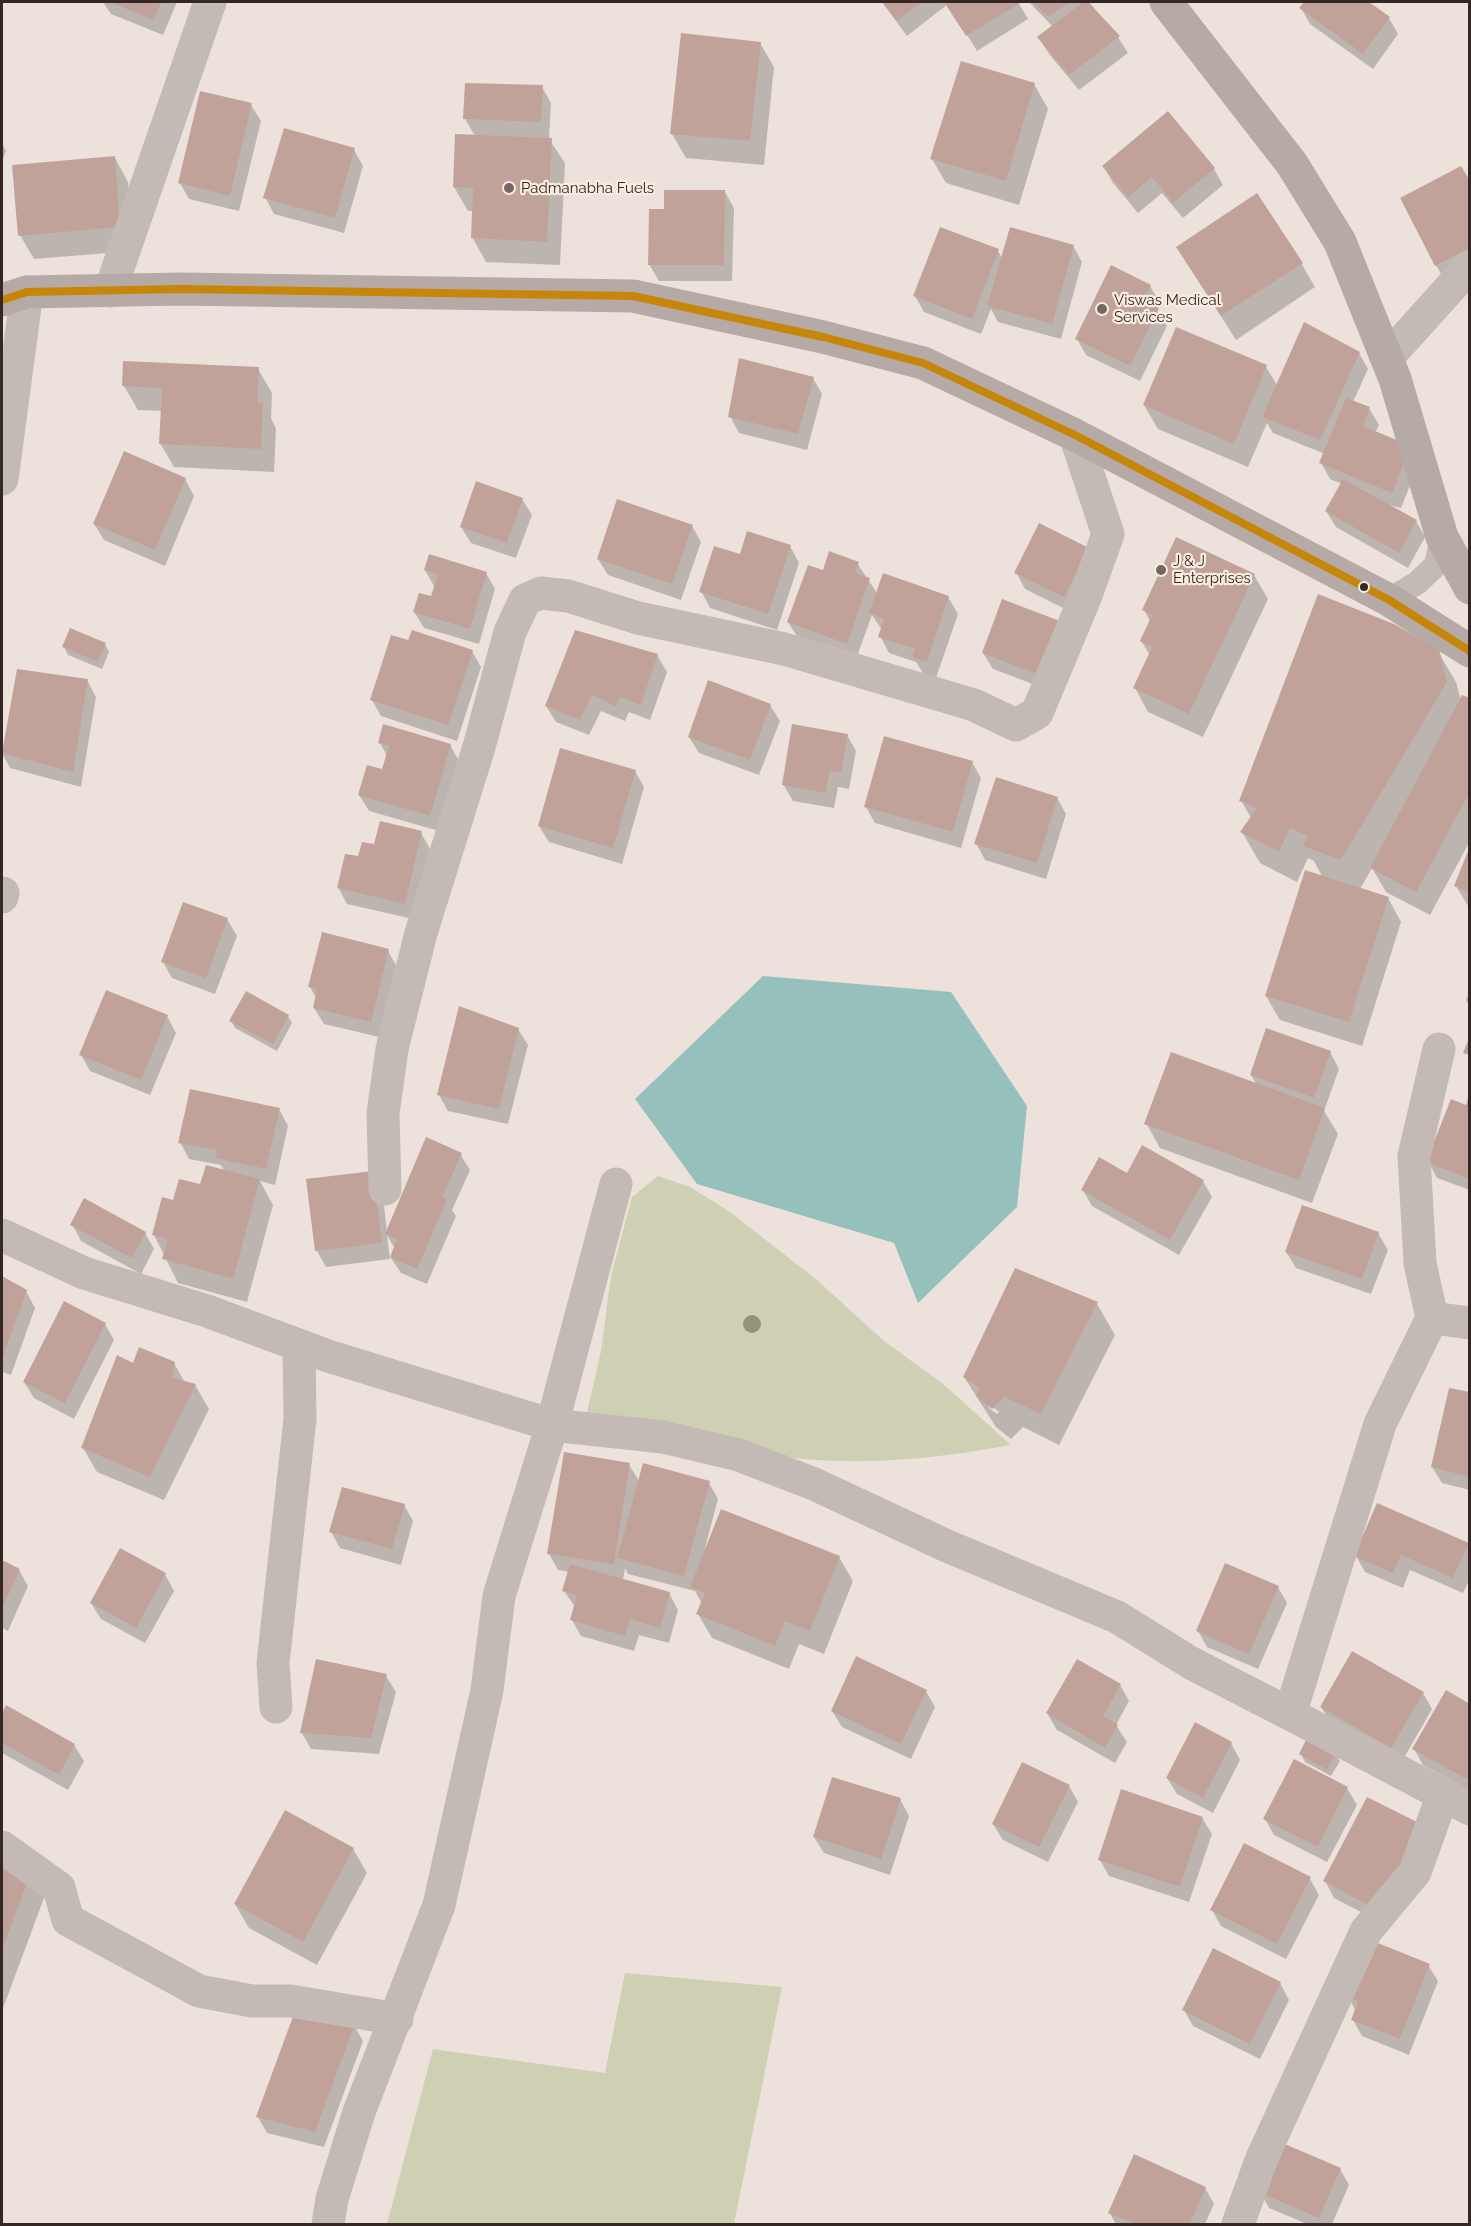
<!DOCTYPE html>
<style>
body{margin:0}
#map{position:relative;width:1471px;height:2226px;overflow:hidden;background:#ece2db;font-family:Raleway,sans-serif}
canvas{display:block}
.frame{position:absolute;inset:0;border:3px solid #342724;pointer-events:none}
</style>
<div id="map">
<canvas width="1471" height="2226"></canvas>
<div class="frame"></div>
</div>
<script>
const context = document.querySelector('canvas').getContext('2d');
context.lineJoin = 'round';
function fillPath(path, color) {
  context.fillStyle = color;
  context.fill(path, 'evenodd');
}
function strokePath(path, color, width, dash) {
  context.strokeStyle = color;
  context.lineWidth = width;
  context.lineCap = dash ? 'butt' : 'round';
  context.setLineDash(dash || []);
  context.stroke(path);
}
function write(font, color, halo, rows, align = 'center') {
  context.font = font + ' Raleway,sans-serif';
  context.lineWidth = 4.5;
  context.setLineDash([]);
  context.textBaseline = 'middle';
  context.strokeStyle = halo;
  context.fillStyle = color;
  for (const [text, x, y, turn = 0] of rows) {
    context.save();
    context.translate(x, y);
    context.rotate((+turn || 0) * Math.PI / 180);
    context.textAlign = isNaN(turn) ? turn : align;
    if (halo) context.strokeText(text, 0, 0);
    context.fillText(text, 0, 0);
    context.restore();
  }
}
fillPath(new Path2D(`
 M658 1176 690 1187 730 1212 817 1280 884 1341 942 1383 1011 1445C939 1458 876 1465 802 1459 730 1453 658 1430 587 1412L601 1351 611 1276 632 1197Z
 M625 1973 782 1987 734 2224H387L433 2049 605 2073Z`), '#cfd0b3');
fillPath(new Path2D(`
 M763 976 951 992 1027 1106 1017 1207 918 1303 894 1243 697 1184 635 1099Z`), '#96c0bb');
fillPath(new Path2D(`
 M103 2H177L163 35 111 14Z
 M882 2H1018L1028 19 977 51 948 4 907 36Z
 M1029 2H1089L1118 37 1128 53 1079 90 1049 54 1039 38 1053 27Z
 M1306 2H1366L1389 18 1398 34 1373 69 1310 24 1301 8Z
 M760 43 774 67 764 165 686 158 672 134Z
 M1034 84 1048 109 1019 205 946 183 932 159Z
 M542 87 551 103 549 139 565 163 560 265 486 262 472 237 474 211H468L454 187 475 136 465 119Z
 M251 105 261 121 239 211 189 199 180 183Z
 M1168 113 1214 169 1223 185 1183 218 1162 193 1138 213 1113 183 1104 167Z
 M2 143 6 151 2 162Z
 M354 150 363 166 344 233 274 214 265 197Z
 M115 158 128 182 133 251 34 259 20 235Z
 M1470 183V268L1445 281 1436 265Z
 M725 192 734 208 732 281H659L649 264 665 210Z
 M1073 246 1082 262 1061 339 998 322 991 309 981 334 924 312 915 296 998 251 1002 258Z
 M1178 248 1301 263 1315 287 1236 340Z
 M1150 286 1160 303 1156 309 1167 326 1140 381 1086 355 1077 339Z
 M1177 329 1266 367 1277 385 1359 353 1368 369 1353 402 1369 408 1379 425 1375 433 1419 463 1401 508 1385 504 1416 521 1425 537 1408 568 1336 527 1326 511 1342 484 1330 479 1321 463 1325 454 1273 433 1267 423 1248 467 1158 429 1144 405Z
 M258 369 272 393 271 418 276 429 274 472 174 467 160 443 162 411 138 410 124 386Z
 M813 378 822 394 807 450 739 433 730 416Z
 M185 479 194 496 165 566 104 540 94 524Z
 M522 499 532 515 516 558 471 543 461 527Z
 M692 526 701 542 681 600 608 575 598 559Z
 M790 546 799 563 777 630 710 608 701 591 741 555Z
 M1088 549 1073 613 1025 589 1016 572Z
 M857 563 877 593 948 597 958 614 936 678 923 673 916 662 889 653 880 636 882 630 872 615 856 659 798 638 788 622 824 572Z
 M425 570 486 573 495 589 479 644 424 628 414 612 432 598 434 586Z
 M1254 575 1268 599 1203 737 1148 712 1135 688 1150 655 1141 641 1150 621 1144 610Z
 M1064 624 1054 692 993 669 983 653Z
 M409 642 472 651 481 667 457 741 381 716 372 700Z
 M105 644 109 652 102 669 68 655 64 647Z
 M1437 650 1456 682 1461 701 1470 700V841L1430 915 1386 892 1372 868 1360 889 1388 898 1401 922 1362 1046 1280 1020 1266 996 1323 878 1314 861 1308 858 1297 882 1260 863 1242 832 1251 818 1241 800Z
 M657 655 667 672 650 720 629 712 625 721 601 711 589 735 556 722 546 706Z
 M19 670 87 680 96 697 81 787 10 768 2 753Z
 M770 705 780 721 759 775 699 753 689 737Z
 M847 735 856 751 849 789 838 787 834 808 793 801 783 784Z
 M380 743 450 745 459 761 439 831 369 811 359 795 383 771 387 756Z
 M972 762 981 778 961 848 875 823 866 807Z
 M635 771 644 787 622 864 549 842 539 826Z
 M1057 798 1066 814 1046 879 985 860 976 843Z
 M421 833 430 849 413 919 347 904 338 887 360 858Z
 M1470 850V909L1456 886Z
 M227 919 237 936 215 994 172 978 163 962Z
 M388 951 397 967 379 1037 324 1024 314 1008 316 998 310 987Z
 M1470 991V1006L1466 1000Z
 M167 1016 176 1033 150 1095 90 1071 81 1055Z
 M288 1016 292 1023 277 1051 235 1028 231 1021Z
 M518 1029 528 1045 508 1124 448 1111 439 1095Z
 M1330 1052 1339 1069 1324 1111 1338 1134 1312 1203 1160 1148 1146 1123 1257 1085 1251 1075Z
 M1470 1099V1190L1437 1178 1428 1161Z
 M279 1109 288 1126 275 1185 260 1181 273 1205 247 1302 178 1283 154 1235 174 1202 225 1172 221 1165 189 1159 180 1142Z
 M460 1154 470 1170 452 1210 456 1216 427 1284 401 1273 391 1258 395 1249 387 1235 390 1259 326 1267 317 1251 382 1188 387 1232Z
 M1127 1175 1203 1181 1212 1197 1179 1255 1092 1206 1083 1190Z
 M72 1224 145 1233 154 1249 141 1274 81 1241Z
 M1378 1233 1388 1250 1371 1294 1296 1268 1286 1252Z
 M2 1277 26 1291 35 1308 11 1375 2 1372Z
 M1097 1304 1115 1335 1059 1445 1023 1427 1011 1439 996 1427 964 1377ZM989 1404 999 1412 997 1414 989 1408Z
 M105 1324 114 1340 74 1419 34 1398 24 1382Z
 M174 1363 185 1383 195 1385 209 1409 164 1500 97 1472 83 1448 134 1365Z
 M1470 1394V1490L1442 1483 1432 1467Z
 M629 1465 640 1482 709 1483 718 1499 705 1548 839 1557 853 1581 824 1654 799 1644 789 1669 712 1638 698 1614 702 1604 695 1591 628 1574 625 1568 623 1580 669 1593 678 1610 669 1643 639 1635 634 1651 581 1636 572 1620 575 1607 564 1591 569 1572 558 1570 549 1554Z
 M404 1505 413 1521 401 1565 340 1548 331 1532Z
 M1468 1544 1470 1578 1463 1593 1410 1570 1403 1588 1365 1572 1356 1556Z
 M2 1562 19 1570 28 1586 8 1631 2 1628Z
 M165 1574 174 1591 145 1643 101 1619 91 1603Z
 M1278 1587 1287 1603 1258 1669 1207 1647 1198 1631Z
 M317 1661 386 1676 396 1692 379 1754 311 1749 302 1733Z
 M1120 1685 1129 1701 1116 1725 1127 1742 1115 1763 1057 1730 1047 1713Z
 M926 1691 935 1707 911 1759 842 1727 832 1711Z
 M1423 1693 1432 1709 1401 1763 1331 1723 1321 1707Z
 M1470 1706V1791L1423 1765 1414 1749Z
 M6 1707 74 1745 84 1761 68 1790 2 1753V1716Z
 M1231 1743 1240 1760 1213 1813 1177 1794 1167 1778Z
 M1335 1753 1340 1761 1331 1776 1305 1762 1301 1754Z
 M1294 1761 1347 1788 1357 1805 1327 1862 1274 1835 1265 1819Z
 M1069 1786 1078 1802 1048 1862 1003 1840 993 1824Z
 M900 1799 909 1816 890 1875 824 1853 814 1837Z
 M1368 1799 1386 1925 1334 1898 1325 1881Z
 M1202 1818 1212 1834 1189 1902 1109 1876 1100 1860Z
 M353 1849 367 1873 317 1965 249 1928 235 1904Z
 M2 1863 30 1873 44 1898 2 2011Z
 M1310 1879 1319 1895 1286 1959 1221 1926 1212 1910Z
 M1428 1965 1438 1981 1409 2055 1362 2036 1353 2020 1356 2011 1347 1996Z
 M1280 1983 1289 2000 1260 2059 1193 2026 1184 2010Z
 M354 2025 363 2041 324 2147 267 2133 258 2117Z
 M1340 2169 1349 2185 1332 2224H1307L1269 2208 1260 2192Z
 M1205 2188 1214 2204 1205 2224H1116L1109 2212Z`), '#0003');
fillPath(new Path2D(`
 M109 2H161L154 20Z
 M882 2H922L897 21Z
 M944 2H1022L966 36Z
 M1033 2H1070L1048 17Z
 M1083 2H1088L1120 36 1069 75 1037 37Z
 M1304 2H1369L1390 17 1363 54 1299 8Z
 M681 33 761 42 750 141 670 134Z
 M961 61 1035 83 1006 181 930 159Z
 M465 83 543 85 541 122 463 119Z
 M200 91 252 103 230 196 178 183Z
 M1168 111 1215 168 1173 203 1152 177 1128 197 1102 166Z
 M284 128 355 148 335 218 263 198Z
 M455 134 552 138 547 242 471 238 473 188 453 187Z
 M115 156 120 227 18 236 12 165Z
 M1461 166 1470 181V248L1435 266 1400 198Z
 M664 190H725L724 265H648L649 209H664Z
 M1257 193 1303 263 1221 316 1176 247Z
 M940 227 999 249 972 319 913 296Z
 M1010 227 1074 245 1052 324 987 306Z
 M1111 265 1151 285 1143 301 1159 308 1130 366 1075 339Z
 M1304 322 1360 352 1320 440 1262 417Z
 M1176 327 1267 365 1234 444 1143 405Z
 M739 358 814 377 798 434 728 417Z
 M123 361 259 367 257 403H263L261 449 159 444 162 388 122 386Z
 M1346 398 1370 407 1363 426 1411 446 1392 493 1319 463Z
 M124 451 186 478 155 550 93 524Z
 M1343 479 1417 520 1399 553 1325 511Z
 M476 481 523 498 507 543 460 527Z
 M617 499 693 525 672 584 597 559Z
 M1039 523 1089 548 1064 597 1014 573Z
 M747 531 791 545 768 614 699 592 714 546 740 554Z
 M1176 537 1255 574 1189 714 1133 688 1152 647 1140 641 1152 615 1142 610Z
 M829 551 859 562 855 573 870 578 847 644 787 622 808 565 823 570Z
 M429 554 487 572 470 629 413 612 419 593 431 596 438 575 424 570Z
 M883 573 949 596 927 662 912 657 915 649 878 637 884 619 869 613Z
 M1318 594 1394 624 1439 649 1447 682 1341 860 1303 846 1308 836 1290 828 1279 852 1240 832 1257 808 1239 801Z
 M1002 599 1065 623 1045 677 982 653Z
 M70 628 106 643 98 662 62 647Z
 M412 630 473 650 448 725 370 700 391 635 408 640Z
 M575 630 658 654 641 705 620 697 615 706 592 695 580 720 545 706Z
 M17 669 88 679 73 772 2 753Z
 M708 680 771 704 750 760 688 737Z
 M1462 695 1470 698V792L1416 892 1370 868Z
 M383 724 451 744 430 816 358 795 367 765 382 769 389 746 378 743Z
 M792 724 848 734 841 773 830 771 825 793 782 785Z
 M884 736 973 761 953 832 864 807Z
 M560 748 636 770 613 848 538 826Z
 M996 777 1058 797 1037 863 974 844Z
 M380 821 422 831 405 904 337 888 345 854 358 856 362 842 374 844Z
 M1470 846V893L1454 886Z
 M1305 870 1389 897 1349 1022 1265 996Z
 M183 902 228 918 206 978 161 962Z
 M322 932 389 949 371 1022 313 1008 317 989 308 987Z
 M106 990 168 1015 141 1080 79 1055Z
 M246 991 289 1015 273 1044 229 1021Z
 M459 1006 519 1028 499 1109 437 1095Z
 M1266 1028 1331 1051 1314 1098 1250 1075Z
 M1470 1036V1055L1463 1053Z
 M1171 1052 1325 1108 1299 1180 1144 1124Z
 M190 1089 280 1108 266 1169 215 1158 217 1150 178 1143Z
 M1469 1095H1470V1179L1426 1162 1451 1099 1466 1105Z
 M426 1137 462 1153 442 1197 447 1199 417 1269 390 1257 397 1239 385 1234Z
 M1142 1145 1204 1180 1170 1240 1081 1190 1099 1157 1127 1173Z
 M206 1165 260 1179 233 1279 162 1259 168 1239 152 1235 162 1197 173 1200 179 1179 200 1184Z
 M373 1171 382 1243 315 1251 306 1179Z
 M84 1198 146 1232 132 1258 70 1225Z
 M1302 1205 1379 1232 1362 1279 1285 1252Z
 M1015 1268 1098 1302 1041 1414 1004 1397 992 1409 976 1396 980 1388 963 1377Z
 M2 1276 27 1290 2 1360Z
 M64 1301 106 1323 65 1403 23 1382Z
 M139 1347 175 1362 172 1378 196 1384 150 1477 81 1448 117 1355 133 1363Z
 M1449 1388 1470 1392V1477L1431 1467Z
 M564 1452 630 1463 614 1564 547 1554Z
 M643 1463 710 1481 684 1576 617 1558Z
 M342 1487 405 1504 392 1549 329 1532Z
 M1377 1503 1469 1543 1453 1578 1401 1555 1393 1573 1354 1556Z
 M721 1509 840 1556 810 1631 785 1621 775 1646 696 1614 705 1593 690 1587Z
 M120 1548 166 1573 136 1628 90 1603Z
 M2 1560 20 1569 2 1609Z
 M1225 1563 1279 1586 1249 1654 1196 1631Z
 M570 1564 670 1592 660 1628 630 1619 625 1636 570 1620 577 1595 562 1591Z
 M1352 1651 1424 1692 1391 1748 1320 1707Z
 M856 1656 927 1690 901 1744 831 1711Z
 M316 1659 387 1674 371 1738 300 1733Z
 M1077 1659 1121 1684 1103 1716 1118 1725 1105 1748 1046 1713Z
 M1446 1690 1470 1704V1781L1412 1749Z
 M6 1705 75 1744 59 1775 2 1743V1713Z
 M1195 1722 1232 1742 1203 1798 1166 1778Z
 M1308 1736 1336 1752 1327 1770 1299 1754Z
 M1294 1759 1348 1787 1318 1847 1263 1819Z
 M1022 1762 1070 1785 1039 1847 992 1824Z
 M832 1777 901 1798 881 1859 813 1837Z
 M1121 1789 1203 1817 1180 1887 1098 1860Z
 M1367 1797 1421 1824 1377 1910 1323 1881Z
 M285 1810 354 1848 303 1942 234 1904Z
 M1244 1843 1311 1877 1277 1944 1210 1910Z
 M2 1862 31 1872 2 1950Z
 M1368 1939 1430 1964 1400 2039 1351 2020 1358 2001 1346 1997Z
 M1213 1948 1281 1982 1250 2044 1182 2010Z
 M295 2011 355 2023 315 2132 256 2117Z
 M1280 2142 1341 2168 1319 2218 1258 2192Z
 M1134 2154 1206 2187 1190 2224H1135L1108 2213Z`), '#c1a29b');
strokePath(new Path2D(`
 M1389 600 1417 583 1436 565 1442 537`), '#c4bab5', 24);
strokePath(new Path2D(`
 M110 291 210 2
 M1387 358 1470 266
 M2 479 27 292
 M2 897 3 893
 M385 1189 383 1113 392 1049 421 933 479 747 510 632 525 600 541 593 568 596 638 618 784 649 974 705 1016 725 1037 713 1085 598 1108 534 1075 435
 M2 1235 84 1273 207 1311 328 1356 552 1425 616 1184
 M1432 1318 1420 1263 1414 1156 1439 1049
 M1470 1323 1432 1318 1380 1424 1290 1714 1470 1809
 M276 1707 273 1663 300 1419 299 1346
 M2 1847 59 1888 68 1920 199 1991 252 2001H291L397 2019
 M328 2224 332 2199 359 2112 439 1905 487 1690 499 1596 552 1425 663 1437 739 1455 814 1484 947 1546 1117 1617 1191 1663 1290 1714
 M1238 2224 1262 2158 1366 1931 1415 1872 1443 1794`), '#c4bab5', 33);
strokePath(new Path2D(`
 M1166 2 1292 164 1340 242 1395 379 1442 537 1470 588
 M2 300 27 292 181 289 633 296 823 337 923 363 1075 435 1389 600 1470 651`), '#b5aaa5', 33);
strokePath(new Path2D(`
 M2 300 27 292 181 289 633 296 823 337 923 363 1075 435 1389 600 1470 651`), '#c68609', 8);
context.fillStyle = '#929477';
for (const [x, y] of [
 [752,1324]
]) {
  context.beginPath();
  context.arc(x, y, 9, 0, 2 * Math.PI);
  context.fill();
}
for (const [x, y, r, color] of [
 [509,188,6,"#746864"],
 [1102,309,6,"#746864"],
 [1161,570,6,"#746864"],
 [1364,587,5,"#342724"]
]) {
  const dot = new Path2D();
  dot.arc(x, y, r, 0, 2 * Math.PI);
  context.fillStyle = color;
  context.fill(dot);
  strokePath(dot, '#faece0', 2);
}
write('15px', '#342724', '#faece0', [
 ["Padmanabha Fuels",521,188],
 ["Viswas Medical",1114,300],
 ["Services",1114,317],
 ["J & J",1173,561],
 ["Enterprises",1173,578]
], 'left');
</script>
